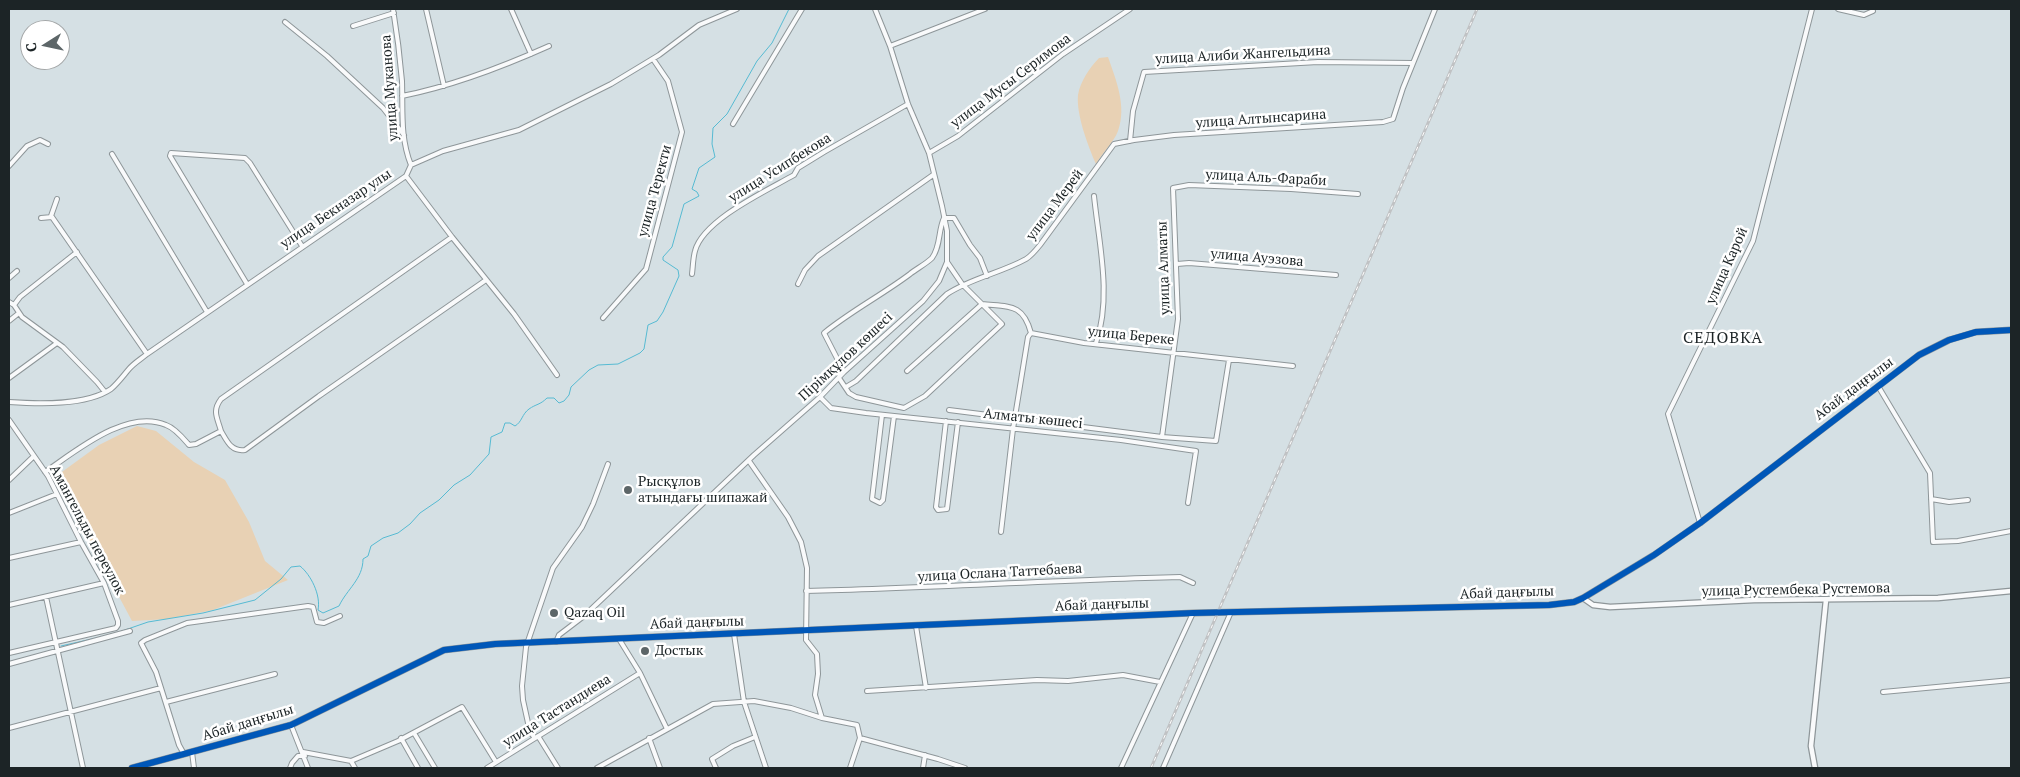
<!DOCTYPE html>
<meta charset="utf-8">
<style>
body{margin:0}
#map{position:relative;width:2020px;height:777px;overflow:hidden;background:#d5e0e4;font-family:"PT Serif",serif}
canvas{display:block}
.frame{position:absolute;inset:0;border:10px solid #1c2426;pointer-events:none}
.north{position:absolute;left:20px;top:20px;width:50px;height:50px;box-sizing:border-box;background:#fff;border:1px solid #a4a7a8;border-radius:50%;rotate:260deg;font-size:14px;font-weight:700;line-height:20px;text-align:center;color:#1c2426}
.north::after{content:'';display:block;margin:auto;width:18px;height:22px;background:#5d6668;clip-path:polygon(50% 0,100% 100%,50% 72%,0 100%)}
</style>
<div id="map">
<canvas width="2020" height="777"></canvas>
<div class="frame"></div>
<div class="north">С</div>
</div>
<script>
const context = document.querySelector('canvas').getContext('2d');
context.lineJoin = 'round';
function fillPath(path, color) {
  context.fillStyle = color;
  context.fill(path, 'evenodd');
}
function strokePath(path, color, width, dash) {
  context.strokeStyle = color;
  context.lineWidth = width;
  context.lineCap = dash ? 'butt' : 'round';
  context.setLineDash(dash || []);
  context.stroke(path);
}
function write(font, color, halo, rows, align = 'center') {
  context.font = font + ' "PT Serif",serif';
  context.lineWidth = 5;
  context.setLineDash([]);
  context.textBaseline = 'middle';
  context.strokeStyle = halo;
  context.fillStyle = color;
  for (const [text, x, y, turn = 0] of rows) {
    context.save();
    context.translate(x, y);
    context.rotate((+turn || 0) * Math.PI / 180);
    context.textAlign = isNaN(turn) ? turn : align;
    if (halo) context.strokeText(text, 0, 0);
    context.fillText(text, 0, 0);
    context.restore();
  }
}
fillPath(new Path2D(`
 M1108 57C1116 80 1127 106 1118 131 1114 142 1102 153 1096 164 1088 146 1076 114 1078 95 1080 82 1090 67 1099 58Z
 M137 426 156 431 194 462 225 480 249 522 265 561 288 580 213 610 168 619 132 621 55 477 99 445Z`), '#e8d1b4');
strokePath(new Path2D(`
 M122 631 148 622 203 613 255 600 281 579 291 567 300 566C311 575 321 595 318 610L323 613 339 606C347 589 363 579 363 559L368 556 371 546 383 538 398 533 410 524 420 513 439 500 454 485 470 475 489 454 491 437 502 432 505 423H510L515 426C522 422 522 414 529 409 536 404 540 405 547 398H554L559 403 564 401 569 395 571 387 589 370 598 365 618 364 640 353 644 349 648 325 657 321 663 312 679 276 678 270 663 260V257L672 247 684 204 699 196 697 192 692 189 699 168 715 157 712 144 713 128 727 114 757 61 772 43 789 9
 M61 646 114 634`), '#56bad2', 1);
const minor = new Path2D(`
 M393 9C397 33 400 57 402 81 403 110 400 138 411 165
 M426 9 444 86
 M511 9 531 54
 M1838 9 1864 15 1873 11 1872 9
 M285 22 327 56 383 108 404 135
 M353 26 394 13
 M890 46 985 9
 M402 96C453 86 502 67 549 46
 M733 124 802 9
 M1130 141 1133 111 1144 72 1318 62 1413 63
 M929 153 958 136 1063 54 1130 9
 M112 154 207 312
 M9 166 27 146 40 140 48 144
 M406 176 452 237 514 314 557 375
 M1094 196C1099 244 1112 297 1096 343
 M51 216 57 199
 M41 218 52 217 147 354
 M1177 264 1189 263 1336 275
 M692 274C693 266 693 258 695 251 703 220 766 191 794 175L798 168 824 152 908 104
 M9 278 17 271
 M247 284 170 156 171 153 245 158 250 163 302 246
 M798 284 805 270 818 256 933 175
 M9 302 14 305 22 317 63 347 97 382 105 392
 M14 305 20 297 77 252
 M603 318 646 269 682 132 668 81 653 59
 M9 321 19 313
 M1031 333 1084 343 1293 366
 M907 371 982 304C1009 307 1023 303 1031 333
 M844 372 824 333C851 311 882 295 910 274 916 269 926 264 932 258 941 246 938 230 944 218H954L970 245 980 258 987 276
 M9 378 57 343
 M839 378 849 393 856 397 904 408 925 396 1002 324 962 284 947 262
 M1878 386 1930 473 1933 542 1958 541 2011 531
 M846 387 856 381 947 294C971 278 1001 273 1026 259 1031 256 1036 250 1040 245L1114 144 1134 140 1174 135 1383 122 1393 119 1403 88 1435 9
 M820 397 831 408 866 413 1121 440 1196 451 1188 503
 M9 402C38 404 86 406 111 389 118 383 123 376 129 369 134 363 141 359 147 354L406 176 411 165 443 151 519 130 611 84 659 55 699 25 737 9
 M949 410 1162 437 1216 441 1229 360
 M882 415 872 499 880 503 883 500 894 416
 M9 420 48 476 81 542 104 583 118 621V625L116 628 9 653
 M946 421 936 507 938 510 947 509 958 422
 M221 431C217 417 212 411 221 399L452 237
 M1162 437 1178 319 1173 188 1189 185 1291 189 1358 194
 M749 461 788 517 801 542 807 568 806 640 817 654 818 674 815 695 822 718
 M45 472C76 451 127 408 166 425 175 428 183 438 189 445L196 444 221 431C227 441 231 452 245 450L319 396 486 280
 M9 480 34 456
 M1931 499 1949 502 1968 500
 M9 513 57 494
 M1700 523 1668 414 1753 241 1812 9
 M1001 532 1013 429 1028 337 1031 333
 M9 558 81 542
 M806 591C931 588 1055 580 1180 577L1193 583
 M46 597 83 768
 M9 605 104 583
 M916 626 926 688
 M734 634 744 702 766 768
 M619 639 640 673 667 729
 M556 642 559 635 584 616 754 455 820 397 844 372 923 301 939 281 947 262V231L942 206 929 153 908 104 890 46 875 9
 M9 664 130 631
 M867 691 1037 680 1068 681 1123 675 1160 682
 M1883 692 2011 680
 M166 702 275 674
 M291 725 308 768
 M9 728 161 688
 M414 733 435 768
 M538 736 558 768
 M401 738 418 768
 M535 738 530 732 523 700 522 686 526 647 553 568 582 527 593 504 608 464
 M649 738 660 768
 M192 752 194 768
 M303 752 351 761 398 741 462 707 496 762
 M184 754 179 745 156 672 141 643 145 640 187 623 308 606 313 607 317 622 324 623 340 616
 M351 761 355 768
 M290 768 292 763 298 756H305
 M487 768 640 673
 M597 768 713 704 754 701 791 708 822 718 857 725 860 738 938 759 965 768
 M716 768 712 759 733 746 755 737
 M850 768 860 738
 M923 768 925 755
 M1121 768 1193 613
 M1163 768 1231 612`);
const tertiary = new Path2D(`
 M1583 598 1593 605 1610 607 1754 600 1938 598 2011 591
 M132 768 291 725 444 650 495 644 1193 613 1549 605 1574 602 1583 598 1654 555 1700 523 1919 355 1949 340 1976 332 2011 330
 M1815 768 1811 746 1826 600`);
strokePath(minor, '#8e9699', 6);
strokePath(tertiary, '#8e9699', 7);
strokePath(minor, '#f9fafb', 4);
strokePath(tertiary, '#f9fafb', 4.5);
const rail = new Path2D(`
 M1151 768 1477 9`);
strokePath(rail, '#c0c2c4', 3);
strokePath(rail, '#fff', 1, [4]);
strokePath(new Path2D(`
 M132 768 291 725 444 650 495 644 1193 613 1549 605 1574 602 1583 598 1654 555 1700 523 1919 355 1949 340 1976 332 2011 330`), '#0057b8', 6);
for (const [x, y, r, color] of [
 [628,490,5,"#5d6668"],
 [554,613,5,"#5d6668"],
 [645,651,5,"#5d6668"]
]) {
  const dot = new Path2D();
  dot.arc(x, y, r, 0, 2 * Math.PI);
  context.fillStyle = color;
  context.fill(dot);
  strokePath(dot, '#fff', 2);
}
write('14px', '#1c2426', '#fff', [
 ["улица Алиби Жангельдина",1243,55,-3],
 ["улица Мусы Серимова",1011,81,-37],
 ["улица Муканова",390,88,-94],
 ["улица Алтынсарина",1261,119,-4],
 ["улица Усипбекова",780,168,-32],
 ["улица Аль-Фараби",1266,178,3],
 ["улица Теректи",655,191,-75],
 ["улица Мерей",1055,205,-53],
 ["улица Бекназар улы",336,209,-34],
 ["улица Ауэзова",1257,258,5],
 ["улица Карой",1727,266,-66],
 ["улица Алматы",1164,268,-92],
 ["улица Береке",1131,336,6],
 ["Пірімқұлов көшесі",846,357,-43],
 ["Абай даңғылы",1854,389,-37],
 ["Алматы көшесі",1033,419,6],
 ["Амангельды переулок",87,530,62],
 ["улица Ослана Таттебаева",1000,573,-3],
 ["улица Рустембека Рустемова",1796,590,-1],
 ["Абай даңғылы",1507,593,-2],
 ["Абай даңғылы",1102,605,-2],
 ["Абай даңғылы",697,623,-2],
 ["улица Тастандиева",557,711,-32],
 ["Абай даңғылы",248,723,-17]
]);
write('14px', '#1c2426', '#fff', [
 ["Рысқұлов",638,482],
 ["атындағы шипажай",638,498],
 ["Qazaq Oil",564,613],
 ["Достык",655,651]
], 'left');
context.letterSpacing = '1px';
write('16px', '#1c2426', '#fff', [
 ["СЕДОВКА",1723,338]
]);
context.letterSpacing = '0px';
</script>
